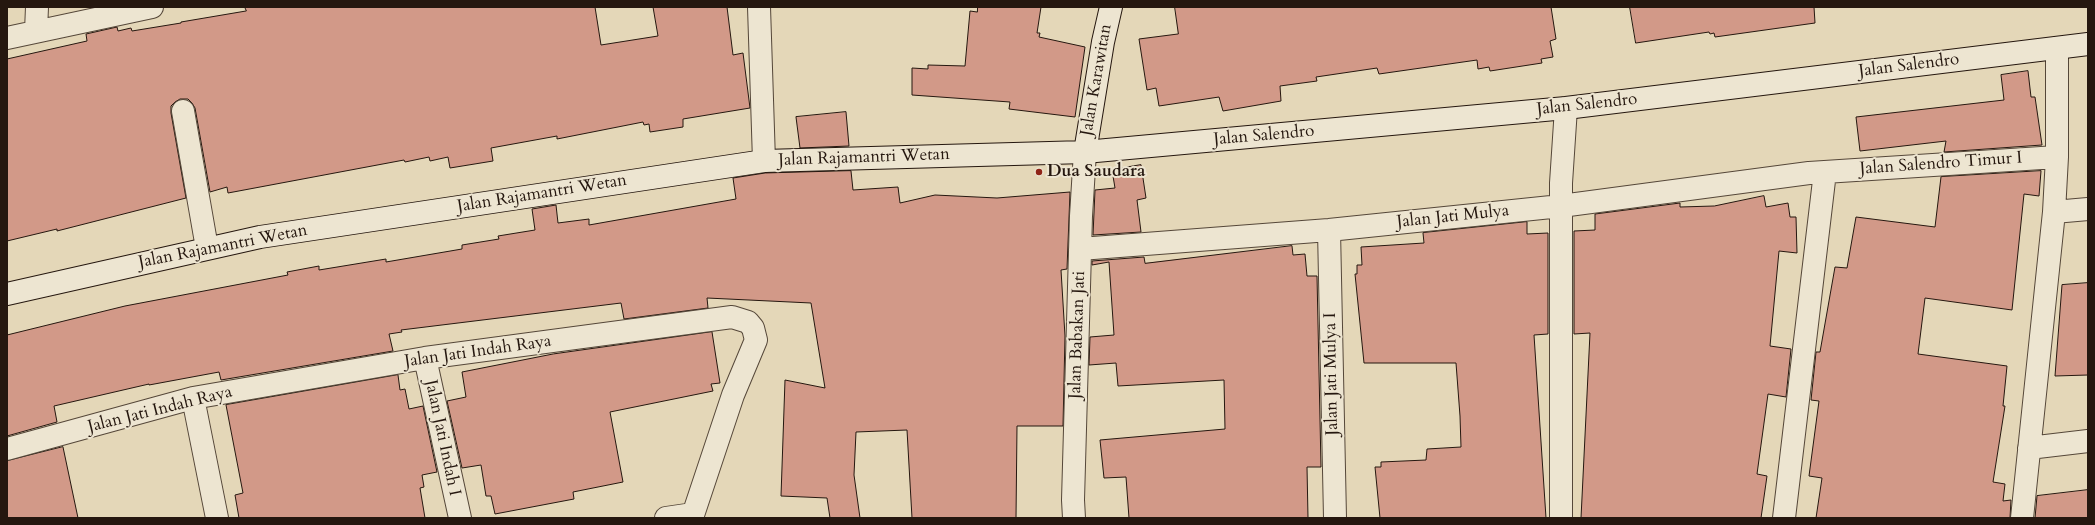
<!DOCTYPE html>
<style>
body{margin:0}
#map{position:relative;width:2095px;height:525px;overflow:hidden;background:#e4d7b8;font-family:Cardo,serif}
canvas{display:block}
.frame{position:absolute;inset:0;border:8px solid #25170f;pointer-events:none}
</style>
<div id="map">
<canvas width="2095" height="525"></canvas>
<div class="frame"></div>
</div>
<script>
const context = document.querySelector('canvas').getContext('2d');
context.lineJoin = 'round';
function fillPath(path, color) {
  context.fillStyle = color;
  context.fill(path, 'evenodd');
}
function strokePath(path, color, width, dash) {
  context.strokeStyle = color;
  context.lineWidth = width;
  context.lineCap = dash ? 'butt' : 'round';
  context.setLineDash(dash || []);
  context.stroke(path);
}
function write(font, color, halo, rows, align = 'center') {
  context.font = font + ' Cardo,serif';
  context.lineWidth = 4;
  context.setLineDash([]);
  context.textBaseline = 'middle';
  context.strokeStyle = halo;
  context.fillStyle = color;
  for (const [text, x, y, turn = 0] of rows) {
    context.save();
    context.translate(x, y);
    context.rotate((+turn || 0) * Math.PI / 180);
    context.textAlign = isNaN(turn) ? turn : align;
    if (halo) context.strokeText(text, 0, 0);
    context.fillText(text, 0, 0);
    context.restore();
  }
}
const building = new Path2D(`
 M245 7H595L601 45 658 36 653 7H727L733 55 743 53 750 108 683 119V127L650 132 649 124 644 125 643 122 557 139V136L491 148 493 161 450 168 448 157 430 161 429 157 405 162 404 160 228 193 227 187 210 192 195 108 192 103 188 99H180L175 102 171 106V113L186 198 57 231V229L7 241V59L87 41 86 34 117 27 118 31 131 28 132 31 181 23V22L246 11Z
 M978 7H1041L1037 33H1040L1039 37 1085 47 1075 117 1009 109 1010 102 912 95V68L928 69V65L965 66 970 11 977 12Z
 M1175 7H1551L1556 39 1550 41 1553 57 1541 59 1542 63 1490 71 1489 67 1478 69 1477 60 1379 74 1377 68 1316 77 1317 81 1280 86 1281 101 1223 111 1219 97 1159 106 1156 88 1147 90 1139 39 1178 34Z
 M1630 7H1814L1815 23 1715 37 1714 33 1710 34 1709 32 1636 43Z
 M2028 71 2031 97H2035L2042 145 1944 152 1946 141 1860 151 1856 117 2004 100 2001 75Z
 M846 112 849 146 800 148 796 117Z
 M1141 165 1146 198 1137 200 1141 232 1093 235 1095 190 1115 188 1112 170Z
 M851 171 853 190 898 187 900 203 935 195 997 198 1070 192 1067 269 1061 270 1065 336 1063 426H1017L1016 518H912L907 430 856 432 854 475 860 518H830L827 498 781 496 785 380 825 388 811 303 707 298 708 308 624 319 621 303 401 330 402 332 389 334 393 351 221 380 219 372 149 385V384L54 406 57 422 7 436V335L125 306 288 275 287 272 319 266V270L386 259V262L462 249V245L499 239 498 236 535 230 532 209 556 205 558 223 589 219V225L736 199 733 178 765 173Z
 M2041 171 2039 196 2024 194 2012 310 1925 298 1918 354 2007 366 2003 406H2005L1993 482 2005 484 2003 501 2011 500 2010 518H1816L1822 478 1809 476 1819 401 1811 400 1816 352H1820L1835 267 1847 268 1856 217 1935 227 1941 177Z
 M1764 196 1766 207 1788 203 1790 217H1796L1797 253 1779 251 1770 346 1791 349 1786 397 1768 394 1757 474 1767 476 1761 518H1581L1590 333 1574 334V231L1595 230V214L1680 203V207L1714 206Z
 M1527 222V234L1548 233V334L1534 335 1546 518H1380L1375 467H1381V462L1426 460 1427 449 1461 447 1460 416 1456 363H1364L1355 274H1357V265H1362L1361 247 1424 243 1423 233Z
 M1292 246 1293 255 1305 254 1307 276H1317L1321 467H1307L1308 518H1129L1126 477 1104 478 1100 440 1225 429 1224 380 1118 386 1116 363 1089 365 1090 337 1114 335 1109 262 1092 265V261L1144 257 1145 263Z
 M2088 283V375L2055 376 2062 285Z
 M712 332 720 383 711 384 713 391 610 412 623 482 573 492 574 499 495 514 491 496H486L481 465 462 468 447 401 466 397 462 372 553 354Z
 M398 375 400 390 405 389 409 409 423 406 437 472 422 475 424 487 420 488 425 518H239L235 495 243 493 226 405Z
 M63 447 78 518H7V461Z
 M2088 490V518H2035L2037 496Z`);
fillPath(building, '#d29988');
strokePath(building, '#25170f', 1);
const street = new Path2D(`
 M759 7 764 161
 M36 31 37 7
 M7 38 152 7
 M183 111 207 248
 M2054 212 2088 209
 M1329 230 1335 518
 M1080 249 1329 230 1561 206 1809 173 2057 157
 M425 358 460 518
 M193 398 217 518
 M2029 448 2088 441
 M7 449 193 398 425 358 732 317 748 322 753 328 756 340 733 395 692 518
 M666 518 693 514
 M1074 518 1073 500 1081 216 1085 152
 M1561 518V183L1566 108
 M1784 518 1825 172
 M2022 518 2054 212 2057 157V48`);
const secondary = new Path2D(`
 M1085 152 1103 42 1111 7
 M7 294 260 237 764 161 1085 152 1566 108 2088 44`);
strokePath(street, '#554739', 24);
strokePath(secondary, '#25170f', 24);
strokePath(street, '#ede5d1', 22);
strokePath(secondary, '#ede5d1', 22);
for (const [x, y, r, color] of [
 [1039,172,4,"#8f2418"]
]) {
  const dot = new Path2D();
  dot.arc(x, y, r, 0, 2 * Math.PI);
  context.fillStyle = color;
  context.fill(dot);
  strokePath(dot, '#ede5d1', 1.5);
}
write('17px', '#25170f', '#ede5d1', [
 ["Jalan Salendro",1909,66,-7],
 ["Jalan Karawitan",1097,80,-80],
 ["Jalan Salendro",1587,105,-6],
 ["Jalan Salendro",1264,136,-5],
 ["Jalan Rajamantri Wetan",864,158,-2],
 ["Jalan Salendro Timur I",1941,164,-4],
 ["Jalan Rajamantri Wetan",542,194,-9],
 ["Jalan Jati Mulya",1453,217,-6],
 ["Jalan Rajamantri Wetan",223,247,-11],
 ["Jalan Babakan Jati",1078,335,-88],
 ["Jalan Jati Indah Raya",478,352,-8],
 ["Jalan Jati Mulya I",1332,374,-91],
 ["Jalan Jati Indah Raya",160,410,-14],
 ["Jalan Jati Indah I",442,438,78]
]);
write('bold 17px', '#25170f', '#ede5d1', [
 ["Dua Saudara",1047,172]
], 'left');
</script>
